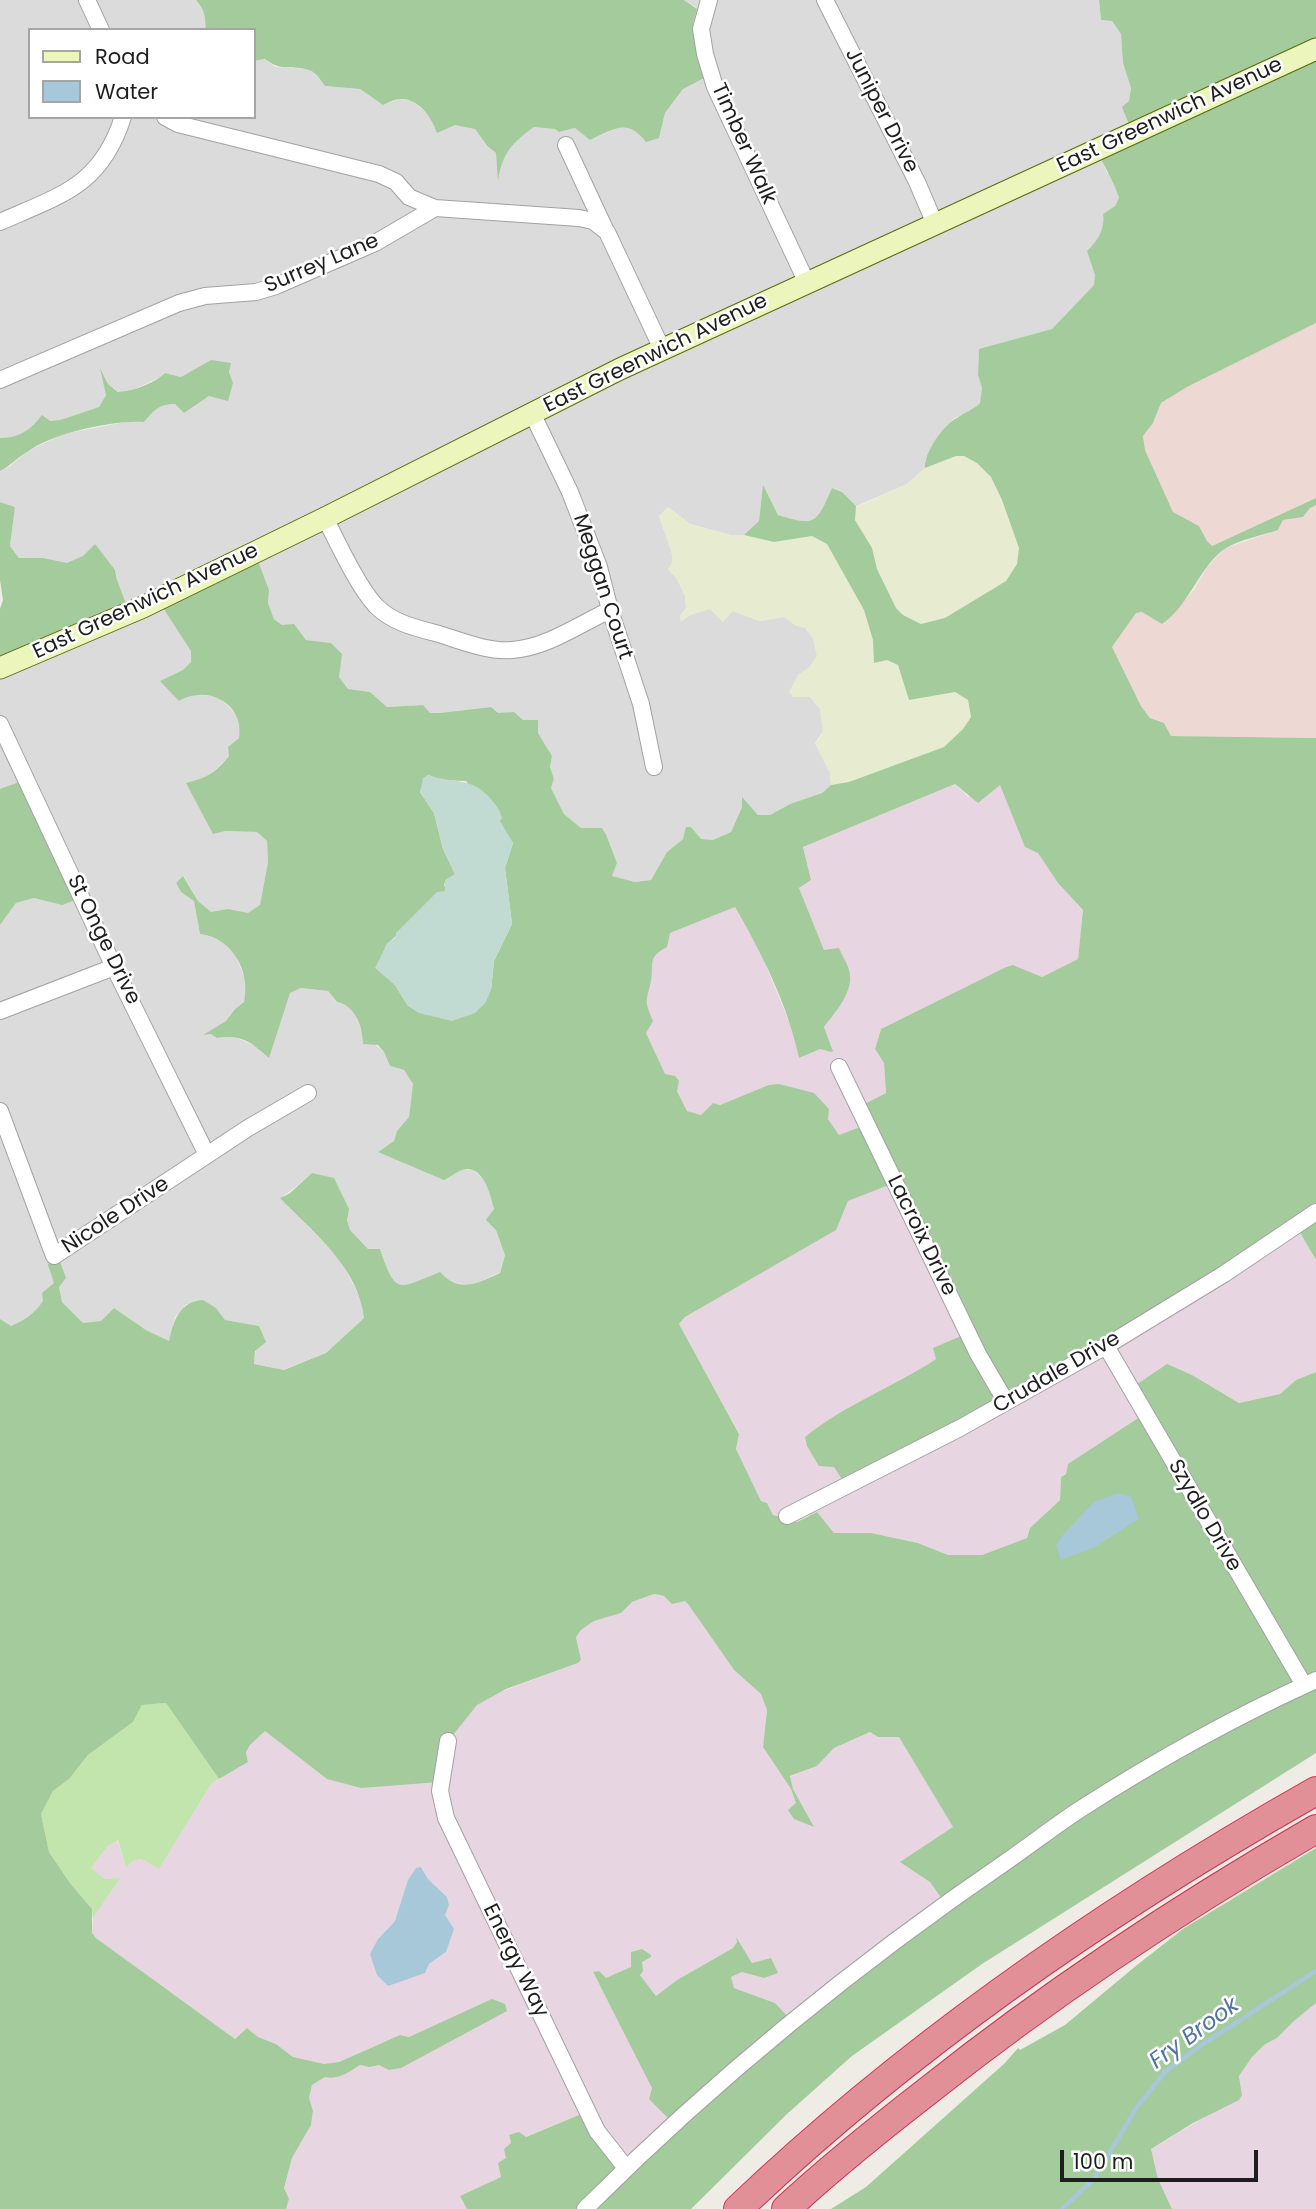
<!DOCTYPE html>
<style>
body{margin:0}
#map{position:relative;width:1316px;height:2209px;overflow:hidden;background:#eeece4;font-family:Poppins,sans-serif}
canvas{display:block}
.legend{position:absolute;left:28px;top:28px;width:228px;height:91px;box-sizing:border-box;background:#fff;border:2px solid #a5a5a5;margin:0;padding:9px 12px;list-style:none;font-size:21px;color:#1e1e1e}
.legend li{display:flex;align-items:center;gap:14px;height:35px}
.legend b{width:35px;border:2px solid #a5a5a5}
.scale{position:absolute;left:1060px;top:2150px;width:198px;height:32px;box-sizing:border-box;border:4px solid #1e1e1e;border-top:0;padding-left:9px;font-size:21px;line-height:24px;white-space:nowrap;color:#1e1e1e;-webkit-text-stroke:5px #fff;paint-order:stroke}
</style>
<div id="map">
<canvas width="1316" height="2209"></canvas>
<ul class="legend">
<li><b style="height:9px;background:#ecf5bb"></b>Road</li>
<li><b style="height:19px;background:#a7c8d9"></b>Water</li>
</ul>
<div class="scale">100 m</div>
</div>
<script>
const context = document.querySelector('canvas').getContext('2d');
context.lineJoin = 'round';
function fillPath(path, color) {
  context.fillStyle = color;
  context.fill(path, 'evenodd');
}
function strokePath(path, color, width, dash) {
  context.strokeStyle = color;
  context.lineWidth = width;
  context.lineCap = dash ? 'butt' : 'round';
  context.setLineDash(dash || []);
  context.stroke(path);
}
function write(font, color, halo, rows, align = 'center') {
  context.font = font + ' Poppins,sans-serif';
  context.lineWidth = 5;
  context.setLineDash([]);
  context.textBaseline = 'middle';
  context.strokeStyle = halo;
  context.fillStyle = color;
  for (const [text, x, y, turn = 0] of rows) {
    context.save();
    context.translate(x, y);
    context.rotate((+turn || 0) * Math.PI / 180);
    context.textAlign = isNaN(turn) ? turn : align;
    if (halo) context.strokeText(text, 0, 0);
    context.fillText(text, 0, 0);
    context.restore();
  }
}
fillPath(new Path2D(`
 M0 0H196L204 8 207 18 206 30H30V117H254V61L265 59 275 67 309 69 315 74 325 86 360 89 383 105 400 99 412 101 432 117 475 129 486 146 496 153 499 177 504 154 515 141 534 127 555 129 559 132 575 128 590 140 620 127 631 128 640 134 659 138 665 113 684 88 708 76 693 23 696 7 684 0H1099L1101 20 1112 21 1121 34 1123 63 1131 88 1129 101 1132 132 1096 150 1107 173 1113 178 1119 198 1115 206 1103 214 1104 225 1097 241 1087 251 1096 275 1094 285 1052 329 979 350 978 375 982 388 980 403 973 409 953 419 925 461V468L907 484 856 506 842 492 832 488 820 515 812 521 802 522 778 515 763 486 759 521 744 535H731L690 524 668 507 659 516 672 554V563L668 569 677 579 685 596 686 608 680 616 681 621 690 615 710 609 715 613 733 611 760 621 784 617 795 625 805 628 813 638 817 656 810 667 798 675 793 697H810L820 709 823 731 815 743 830 773 831 785 822 793 790 804 770 815H758L742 806 731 832 713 840 701 839 691 827 683 839 667 852 651 880 635 882 611 876 617 863 606 833 602 828H581L564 814 551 788 554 779 550 767 552 756 538 733 513 712 498 714 490 707 440 713H430L422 705 387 707 370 692 348 689 339 677 331 643 306 640 294 625H282L274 619 268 603 269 590 191 651V662L183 670 161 681 190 694 219 697 237 716 241 727 239 738 228 747 229 756 207 778 186 784 225 831 258 832 267 841 268 862 260 905 248 914 228 909 211 913 198 901 184 876 176 883 181 892 194 900 200 934 213 935 233 949 248 987 244 1002 235 1009 226 1021 205 1035 212 1034 217 1038 233 1036 255 1046 290 993 301 988 328 991 336 1002 344 1003 355 1013 363 1035 384 1052 390 1066 404 1070 413 1084 409 1117 397 1131 394 1141 379 1151 474 1171 484 1180 492 1197 496 1230 505 1254 500 1272 471 1286 448 1281 440 1273 405 1286 395 1284 390 1277 380 1249H368L350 1230 347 1220 312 1174 281 1198 339 1258 362 1301 364 1318 326 1353 283 1370 254 1364 259 1326 225 1320 216 1308 186 1304 175 1317 169 1341 146 1330 114 1308 101 1321 83 1323 62 1302 59 1287 54 1283 43 1293V1301L35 1313 25 1321 10 1326 0 1319V925L16 903 34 898 62 905 23 780 0 789V668L117 580 115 570 83 556 67 564 43 558H19L10 546 15 507 0 502V471L10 466 28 451 64 434 130 421 144 422 154 409 162 404H175L184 413 209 396 231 386 233 383 229 372 211 360 181 377 165 373 160 377 131 391 119 392 108 384 102 371 106 395 99 407 60 420 50 421 10 439 0 438Z`), '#dcdbdb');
fillPath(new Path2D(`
 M1316 323V498L1212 546 1207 541 1199 526 1173 512 1145 450 1143 436 1153 423 1161 403 1187 387Z
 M1316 505V738L1171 736 1164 723 1150 718 1141 706 1112 647 1135 613 1142 612 1162 623 1194 590 1207 567 1226 548 1278 530 1283 520 1303 517 1310 508Z`), '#eed8d4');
fillPath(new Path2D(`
 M955 784 968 797 1000 784 1011 810 1038 853 1058 883 1083 910 1078 959 1042 977 1013 965 1006 967 881 1029 875 1049 884 1063 886 1093 860 1107 866 1125 839 1136 828 1119 779 1084 769 1086 720 1105 713 1103 701 1116 687 1111 677 1091 665 1075 646 1033 645 1000 651 978V964L655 953 670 933 735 907 760 951 794 1034 799 1058 820 1049 833 1050 824 1027 838 1010 824 950 799 888 811 880 803 847Z
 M893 1183 966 1334 936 1359 916 1373 823 1423 805 1437 1298 1229 1316 1260V1372L1296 1380 1280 1394 1239 1403 1192 1375 1167 1365 1153 1375 1143 1415 1061 1477 1060 1500 1030 1528 1027 1538 982 1555H948L918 1543 871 1533H834L808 1515 797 1522 773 1515 767 1503 761 1501 736 1449 739 1433 679 1324 685 1317 835 1230 848 1201Z
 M654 1594 685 1601 688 1604 734 1670 761 1694 767 1710 763 1747 791 1789 796 1803 794 1819 813 1826 793 1789 790 1777 817 1766 834 1748 870 1732 878 1737 899 1736 953 1827 930 1882 944 1902 790 2020 775 2003 734 1988 731 1977 742 1972 764 1978 737 1942 733 1948 677 1980 656 1996 640 1975 642 1962 650 1957 631 1952V1967L605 1979 593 1973 671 2121 628 2164 586 2112 525 2137 509 2135 511 2143 501 2177 461 2196 467 2209H286L289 2199 284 2188 292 2158 311 2125 313 2111 308 2098 312 2085 325 2077 341 2076 360 2065 369 2067 379 2064 492 2000 409 2037 400 2035 339 2062 324 2065 293 2057 276 2044 258 2037 247 2028 235 2039 96 1938 92 1933 93 1919 103 1900 111 1892 119 1879H105L91 1868 108 1846 117 1839 126 1868 133 1861 142 1859 159 1868 211 1784 248 1762 246 1752 250 1745 265 1730 327 1779 450 1739 477 1705 487 1697 578 1663 581 1660 576 1637 581 1630 594 1621 621 1613 632 1602ZM421 1867 428 1879 447 1897 449 1905 445 1915 446 1952 429 1964 378 1939 395 1921Z
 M1316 2003V2209H1172L1158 2179 1151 2149 1242 2095 1239 2076 1252 2057 1264 2045 1277 2038 1294 2021Z`), '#e7d6e2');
fillPath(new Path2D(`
 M956 456H964L977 463 991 477 1002 500 1019 548 1017 564 1006 581 945 618 921 624 903 615 896 608 877 569 872 548 855 520V508L907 484 925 468Z
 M668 507 690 524 731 535H744L774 542 812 536 827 544 864 610 873 640 874 662 887 660 898 665 909 700 955 692 968 700 971 716 963 729 944 747 849 782 831 785 830 773 815 743 819 740 823 731 820 709 810 697H793L789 692 798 675 810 667 817 656 813 638 805 628 795 625 784 617 760 621 733 611 723 622 710 609 690 615 681 622 680 616 686 608 685 596 677 579 668 569 672 563V554L659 516Z`), '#e7ecd0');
fillPath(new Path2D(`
 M166 1703 219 1779 211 1784 159 1869 142 1859 133 1861 126 1868 118 1840 108 1846 91 1868 105 1879 120 1878C111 1893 101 1904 93 1919L92 1909 70 1883 49 1852 41 1814 53 1791 69 1779 88 1755 133 1722 142 1705Z`), '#c2e5ad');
fillPath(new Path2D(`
 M196 0H684L697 9 693 23 708 76 683 89 665 113 659 138 646 142C627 117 613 130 590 140L575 128 559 132 555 129 534 127C511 144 503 152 498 181L496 153 487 146 475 129 455 125 437 133C432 118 419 98 400 99 395 99 388 103 383 105L360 89 325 86C321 81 316 72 309 70 291 64 283 73 265 59L254 61V30H206C205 17 206 11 196 0Z
 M1099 0H1316V323L1187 387 1161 403 1153 423 1143 436 1145 450 1173 512 1199 526 1207 541 1212 546 1316 498V505L1310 508 1303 517 1283 520 1278 530C1263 535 1239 540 1226 548 1199 566 1190 605 1162 624L1142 612 1136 613 1112 647 1141 706 1150 718 1164 723 1171 736 1316 738V1260L1298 1229 849 1490 834 1467 819 1466 807 1446 805 1437C844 1405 894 1387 936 1359L933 1348 966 1334 894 1183 848 1201 836 1230 685 1317 679 1324 739 1434 736 1449 761 1501 767 1503 773 1515 797 1522 817 1512 834 1533H871L918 1543 948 1555H982L1027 1538 1030 1528 1060 1500 1061 1477 1066 1474 1068 1464 1143 1415 1130 1389 1167 1364 1192 1375 1239 1403 1280 1394 1296 1380 1316 1372V1753L982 1964 852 2056 787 2114 691 2209H467L460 2196 501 2177 498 2163 506 2158 504 2149 511 2143 509 2135 519 2132 526 2137 586 2112 623 2166 671 2121 649 2099 652 2088 593 1972 599 1971 606 1978 631 1967V1952L642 1949 651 1955V1957L642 1962 643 1971 640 1975 656 1996 677 1980 733 1948 737 1942 736 1937 752 1963 771 1958 778 1973 764 1978 742 1972 731 1977 734 1988 775 2003 790 2019 944 1902 930 1882 900 1862 953 1827 899 1737H878L870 1732 834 1748 817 1766 790 1776 793 1789 814 1827 794 1819 788 1810 796 1803 791 1789 763 1747 767 1710 761 1694 734 1670 688 1604 685 1601 672 1604 664 1596 654 1594 632 1602 621 1613 594 1621 581 1630 576 1637 581 1660 578 1663 506 1689 477 1705 450 1739 439 1782 361 1788 327 1779 265 1731 250 1745 246 1752 248 1762 219 1779 166 1703 142 1705 133 1722 88 1755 69 1779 53 1791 41 1814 49 1852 70 1883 92 1909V1933L96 1938 235 2039 247 2028 258 2037 276 2044 293 2057 324 2064 339 2062 400 2035 409 2037 492 1999 505 2004 507 2011 401 2068 389 2070 379 2065 369 2067 360 2065C349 2072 339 2080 325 2077L312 2085 309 2098 313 2111 311 2125 292 2158 284 2188 289 2199 286 2209H0V1319L11 1326C25 1320 34 1314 43 1301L42 1293 54 1283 48 1265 53 1255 58 1256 66 1278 59 1287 62 1302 83 1323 101 1321 114 1308 146 1330 169 1341C174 1320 179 1302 203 1300L216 1308 225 1320 259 1326 266 1342 255 1351 254 1364 284 1370 326 1353 364 1318C359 1268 313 1232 280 1198L289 1194 312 1173 334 1178 349 1209 347 1220 350 1230 368 1249H380C396 1296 397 1289 440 1272 460 1294 478 1283 500 1273L505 1255 496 1230 486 1220 494 1209C491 1196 484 1167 465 1169 459 1170 450 1177 444 1180L378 1152 394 1141 397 1131 409 1117 413 1084 404 1070 390 1066 384 1052 378 1045 363 1044C363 1027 355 1005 337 1002L328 991 301 988 290 993 269 1058C251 1042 242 1034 217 1038L211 1034 203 1035 226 1021 235 1009 244 1002C251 972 232 937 200 934L194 901 181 892 176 883 183 876 198 901 211 912 228 909 248 913 260 905 268 862 267 841 257 832 225 831 213 834 186 783C207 778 215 773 229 756L228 747 239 738C245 703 206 684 179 701L160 681 183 670 191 662V651L158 600 256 556 269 590 268 603 274 619 282 625 294 624 306 640 331 643 342 654 339 677 348 689 370 692 387 707 423 705 430 713H440L491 707 498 713 514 712 523 720H538V733L552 756 550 767 554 779 551 788 564 814 581 828H602L606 834 617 863 612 876 635 882 651 880 667 852 683 839 686 827H691L701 839 713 840 731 832 742 807V797L758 815H770L790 804 822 793 831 785 849 782 944 747 963 729 971 717 968 700 955 692 909 700 898 665 887 660 874 663 873 640 864 610 827 544 812 536 774 542 744 535 759 521 763 485 778 515C817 527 816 523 832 488L842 492 856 506 855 520 872 548 877 569 896 608 903 615 921 624 945 618 1006 581 1017 564 1019 548 1002 500 991 477 977 463 964 456H956L925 468C924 453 943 425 957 418 965 412 973 410 980 403L982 388 978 375 979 349 1052 329 1094 285 1095 275 1087 251C1098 240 1105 230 1103 214L1115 206 1119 198C1114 181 1105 168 1097 152L1132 132 1122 107 1129 101 1131 88 1123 63 1121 34 1112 21 1101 20ZM428 775 442 780 466 781 513 843 505 868 512 924 494 961 491 990 408 1006 395 985 376 968 387 944 446 891 444 884 455 874 443 849 434 813 420 792ZM955 784 978 803 1000 785 1025 847 1038 853 1058 883 1083 910 1078 959 1042 977 1013 965 1006 967 881 1029 875 1049 884 1063 886 1093 859 1107 866 1125 839 1135 828 1119 829 1109 814 1093 779 1084 769 1085 720 1105 713 1103 701 1115 687 1111 677 1091 679 1081 675 1076 665 1074 646 1033 653 1021C644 999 646 1003 651 981 654 962 647 958 667 947L670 933 735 907C762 954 788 1005 799 1058L820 1049 831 1052 833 1051 824 1027C836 1012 855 990 849 970 847 963 842 955 839 948L824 950 799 888 811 880 803 847Z
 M211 360 231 363 229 372 233 383 228 401 209 396 184 413 175 404C159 404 154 410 144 422 113 420 53 433 27 452 17 458 10 466 0 471V438C18 439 32 429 42 415L50 421 60 420 99 407 106 395 100 368 108 384 118 392C134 391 153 384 165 373L181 377Z
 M0 502 15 507 10 546 19 558H43L67 563 83 556 95 544 115 570 117 580 129 612 0 668V609L3 600 0 580Z
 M24 780 81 898 62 905 34 898 16 903 0 925V789Z
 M1316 1848V2003L1294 2021 1277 2038 1264 2045 1252 2057 1239 2076 1242 2095 1239 2100 1193 2123 1151 2149 1158 2179 1172 2209H831L866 2187 1005 2063 1018 2048 1020 2050 1065 2025 1137 1965 1183 1929Z`), '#a4cb9b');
fillPath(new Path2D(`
 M428 775C453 784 471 776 490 798 496 805 500 810 502 818L500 821 513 843 505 868 512 924 494 961 491 990 486 1002 475 1013 452 1021 419 1013 408 1006 395 985 375 968 387 944 396 937V933L437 892 445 891V880L455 874 443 849 434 813 420 792 423 778Z`), '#c2dbd2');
fillPath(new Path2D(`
 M1118 1493 1131 1497 1139 1519 1093 1548 1061 1560 1056 1546 1062 1536 1094 1502Z
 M421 1867 428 1879 447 1897 449 1905 445 1915 454 1929 446 1952 429 1964 425 1973 388 1986 377 1975 370 1954 378 1939 395 1921 408 1880 416 1868Z`), '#a7c8d9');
strokePath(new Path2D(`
 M1062 2209 1093 2180 1137 2107 1166 2071 1203 2044 1316 1971`), '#a7c8d9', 4.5);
const street = new Path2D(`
 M87 0 101 30
 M709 0 701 29 705 54 715 87 807 283
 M825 0 917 182 935 224
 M165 117 178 124 379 174 396 182 409 197 435 208
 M566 145 605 229
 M0 222C61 195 101 186 123 117
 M0 380 179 303 205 296 256 292 276 286 375 243 435 208 579 218 593 221 607 232 662 349
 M532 413 570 492 599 567 610 610 641 704 654 767
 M325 518C338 543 358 587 376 606 393 623 416 628 439 634 461 641 488 652 512 650 546 648 580 624 610 610
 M0 724 114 967 207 1155
 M0 1011 114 967
 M839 1067 978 1354 1006 1402
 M0 1111 54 1256 248 1128 308 1093
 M1106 1346 1304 1685
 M787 1516 960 1428 1106 1346 1224 1274 1316 1212
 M448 1741 440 1791 446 1818 597 2131 626 2168
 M585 2209C715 2079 859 1962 1010 1859 1033 1843 1056 1825 1079 1810 1155 1761 1234 1717 1316 1680`);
const secondary = new Path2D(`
 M0 668 143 607 325 518 620 369 1316 49`);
const highway = new Path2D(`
 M738 2209C910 2045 1109 1908 1316 1791
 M786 2209C831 2167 880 2128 929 2090 1051 1993 1181 1907 1316 1829`);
strokePath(street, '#a2a2a2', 18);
strokePath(secondary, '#586d0c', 23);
strokePath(highway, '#ce2f54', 30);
strokePath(street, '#fff', 16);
strokePath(secondary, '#ecf5bb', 21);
strokePath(highway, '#e19097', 28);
write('21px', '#1e1e1e', '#fff', [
 ["Juniper Drive",881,111,63],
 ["East Greenwich Avenue",1170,116,-25],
 ["Timber Walk",743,144,66],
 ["Surrey Lane",322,264,-23],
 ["East Greenwich Avenue",656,354,-26],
 ["Meggan Court",602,587,72],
 ["East Greenwich Avenue",146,602,-25],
 ["St Onge Drive",103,940,64],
 ["Nicole Drive",116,1216,-33],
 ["Lacroix Drive",921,1236,64],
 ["Crudale Drive",1057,1373,-30],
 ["Szydlo Drive",1204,1516,60],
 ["Energy Way",515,1961,64]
]);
write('italic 23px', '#5072a7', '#fff', [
 ["Fry Brook",1195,2034,-36]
]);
</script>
